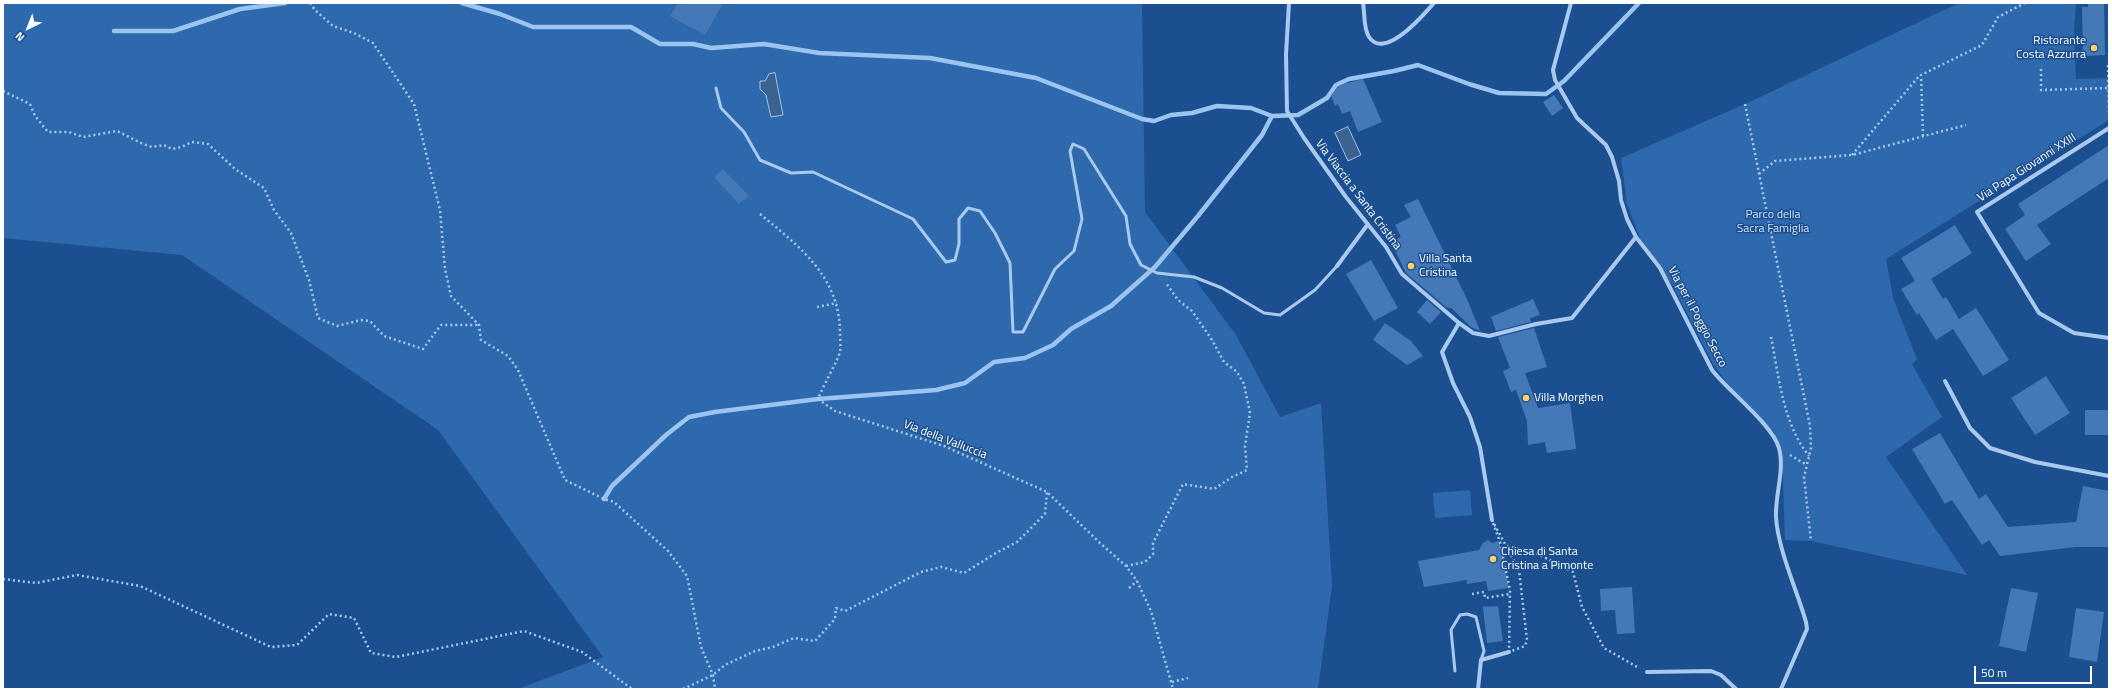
<!DOCTYPE html>
<style>
body{margin:0}
#map{position:relative;width:2112px;height:692px;overflow:hidden;background:#1b4f8f;font-family:"Titillium Web",sans-serif}
canvas{display:block}
.frame{position:absolute;inset:0;border:4px solid #fff;pointer-events:none}
.north{position:absolute;left:8px;top:8px;width:40px;height:40px;-webkit-text-stroke:3px #1b4f8f;paint-order:stroke;rotate:223deg;font-size:11px;font-weight:700;line-height:16px;text-align:center;color:#fff}
.north::after{content:'';display:block;margin:auto;width:14px;height:18px;background:#fff;clip-path:polygon(50% 0,100% 100%,50% 72%,0 100%)}
.scale{position:absolute;left:1974px;top:666px;width:118px;height:18px;box-sizing:border-box;border:2px solid #fff;border-top:0;padding-left:5px;font-size:12px;line-height:14px;white-space:nowrap;color:#fff;-webkit-text-stroke:3px #1b4f8f;paint-order:stroke}
</style>
<div id="map">
<canvas width="2112" height="692"></canvas>
<div class="frame"></div>
<div class="north">N</div>
<div class="scale">50 m</div>
</div>
<script>
const context = document.querySelector('canvas').getContext('2d');
context.lineJoin = 'round';
function fillPath(path, color) {
  context.fillStyle = color;
  context.fill(path, 'evenodd');
}
function strokePath(path, color, width, dash) {
  context.strokeStyle = color;
  context.lineWidth = width;
  context.lineCap = dash ? 'butt' : 'round';
  context.setLineDash(dash || []);
  context.stroke(path);
}
function write(font, color, halo, rows, align = 'center') {
  context.font = font + ' "Titillium Web",sans-serif';
  context.lineWidth = 3;
  context.setLineDash([]);
  context.textBaseline = 'middle';
  context.strokeStyle = halo;
  context.fillStyle = color;
  for (const [text, x, y, turn = 0] of rows) {
    context.save();
    context.translate(x, y);
    context.rotate((+turn || 0) * Math.PI / 180);
    context.textAlign = isNaN(turn) ? turn : align;
    if (halo) context.strokeText(text, 0, 0);
    context.fillText(text, 0, 0);
    context.restore();
  }
}
fillPath(new Path2D(`
 M3 3H1142L1145 212 1236 335 1280 417 1321 403 1332 586 1318 689H518L603 657 438 430 182 255 3 238Z
 M1959 3H2076L2074 31 2076 79 2109 78V120L1886 259 1893 298 1917 359 1912 364 1942 417 1886 457 1967 575 1811 541 1785 540 1782 450 1773 431 1732 389 1713 364 1673 286 1640 238 1627 204 1621 158 1745 104Z
 M1470 490 1472 515 1435 518 1433 493Z`), '#2e69ad');
const water = new Path2D(`
 M775 73 783 115 771 117 766 95 760 89V81H765L769 74Z
 M1348 127 1361 155 1348 161 1335 133Z`);
fillPath(water, '#3c6290');
strokePath(water, '#9cc4f0', 1);
strokePath(new Path2D(`
 M462 3 500 14 533 27H631L660 44H693L711 48 764 44 819 53 930 58 1036 78 1142 119 1154 121 1171 115 1192 113 1217 106 1251 108 1272 116 1298 115 1327 98 1336 85 1349 79 1394 71 1418 65 1469 84 1499 93 1546 94 1564 81 1639 3
 M114 31H173L240 9 285 3
 M604 499 612 486 666 435 689 417 715 412 818 399 936 390 965 383 994 362 1025 358 1053 345 1071 329 1111 306 1155 267 1198 216 1262 135 1272 116`), '#9cc4f0', 4.5);
fillPath(new Path2D(`
 M678 3H723L705 35 670 16Z
 M2088 3H2104L2105 55 2083 56 2082 7H2088Z
 M1363 79 1382 122 1358 132 1350 111 1342 114 1338 104 1335 106 1331 95 1340 85Z
 M1554 95 1563 108 1552 116 1543 102Z
 M2109 145V178L2037 225 2051 244 2026 261 2005 229 2025 215 2018 204Z
 M723 169 749 196 739 204 714 177Z
 M1418 199 1467 299 1480 331 1471 327 1451 308 1446 307 1406 273 1391 242 1401 237 1395 225 1411 217 1404 205Z
 M1955 225 1972 253 1931 279 1943 299 1946 297 1959 319 1976 308 2009 360 1983 376 1953 329 1936 340 1919 313 1917 315 1901 289 1915 281 1901 258Z
 M1371 260 1398 308 1374 321 1346 274Z
 M1533 299 1540 315 1530 318 1531 322 1496 331 1491 317Z
 M1427 300 1441 312 1430 324 1417 312Z
 M1385 323 1411 341 1423 356 1407 365 1373 340Z
 M1534 328 1547 367 1525 373 1538 408 1570 403 1576 449 1547 453 1545 442 1528 445 1527 421 1516 390 1511 392 1503 371 1510 368 1498 337Z
 M2046 376 2070 413 2035 435 2011 398Z
 M2085 410H2109V435H2085Z
 M1940 433 1979 499 1986 494 2008 527 2076 522 2083 486 2109 491 2108 547H2076L2000 556 1989 540 1982 545 1952 500 1945 504 1912 449Z
 M1488 540 1492 543 1499 541 1509 588 1488 591 1486 581 1467 584V580L1424 587 1418 561 1479 550 1483 543Z
 M1632 587 1635 633 1617 634 1615 610 1601 611 1600 589Z
 M2011 588 2038 593 2026 652 1999 646Z
 M1498 606 1503 641 1487 643 1483 607Z
 M2076 608 2104 612 2097 662 2069 657Z`), '#4478b7');
strokePath(new Path2D(`
 M310 3 315 10 333 26 354 33 373 43 414 104 440 210 445 269 451 296 479 325 481 340 508 356 518 370 565 480 604 499 614 502 668 551 687 576 701 647 713 675 715 689
 M2108 65 2109 112
 M2041 69V90L2109 88
 M3 91 30 104 35 116 48 132H69L83 137 117 131 143 144 152 147 164 145 172 149 181 147 192 142 208 144 235 169 264 188 274 210 291 233 309 280 318 318 337 326 361 320 370 321 384 336 423 349 441 325H478
 M1745 104 1810 426 1811 448 1804 477 1811 541
 M1923 136 1921 75 1982 45 1998 17 2025 3
 M1852 155 1920 75
 M1759 174 1775 161 1852 155 1966 125
 M760 214C800 247 840 277 840 333 840 339 841 346 840 352 838 360 822 388 818 399L835 411 944 446 1047 492 1100 543 1126 566 1137 581 1151 611 1173 689
 M817 307 837 303
 M1771 337C1779 377 1783 424 1809 456
 M1790 455 1807 465
 M1492 520 1519 570 1527 640 1525 646 1509 652 1510 590 1500 542Z
 M1507 546 1538 554 1573 572 1582 607 1604 648 1639 668
 M1126 566 1145 562 1153 554V543L1183 484 1214 489 1232 477 1247 470 1245 446 1250 413 1244 384 1237 372 1224 362 1212 340 1192 311 1178 300 1166 283
 M3 579 36 583 77 575 140 586 271 647 297 645 329 614 354 618 371 653 396 657 524 631 582 652 632 689
 M1129 588 1137 581
 M1472 594 1484 592 1485 598 1510 594
 M1172 682 1188 678
 M683 689 713 675 725 665 755 651 773 647 794 638 815 641 835 619 836 608 845 611 921 572 941 567 964 573 996 553 1017 542 1045 514 1047 492`), '#a9c9ee', 2.5, [2, 3]);
strokePath(new Path2D(`
 M716 88 721 108 744 132 760 160 791 173 813 172 913 219 946 262 955 260 959 244V219L968 208 980 211 995 233 1010 263 1013 332H1023L1055 269 1074 251 1082 219 1070 151 1073 144 1084 149 1126 216 1130 244 1141 265 1157 273 1194 277 1222 288 1264 313 1280 315 1315 290 1337 266
 M1455 671 1451 630 1460 615 1467 614 1476 617 1484 651 1481 660`), '#a9c9ee', 3);
strokePath(new Path2D(`
 M1289 3 1286 54 1287 111 1304 138 1346 197 1386 247 1402 274 1459 323 1473 333 1489 336 1536 324 1572 318 1636 237
 M1363 3C1365 13 1363 28 1369 37 1385 61 1424 14 1434 3
 M1571 3 1553 70 1555 80 1577 118 1606 145 1612 157 1619 181 1621 200 1627 219 1636 237 1660 268 1712 370C1728 391 1772 424 1779 448 1785 470 1775 494 1776 517 1778 550 1797 590 1806 622L1807 629 1781 689
 M2109 128 1977 212 2039 313 2074 333 2109 338
 M1337 266 1368 224
 M1459 323 1442 352 1453 383 1470 417 1480 447 1492 520
 M1945 381 1970 428 1990 448 2035 462 2109 476
 M1647 672 1711 671 1721 675 1736 689
 M1478 689 1481 660 1509 652`), '#a9c9ee', 4);
for (const [x, y, r, color] of [
 [2094,48,4,"#ffd166"],
 [1411,266,4,"#ffd166"],
 [1526,398,4,"#ffd166"],
 [1493,559,4,"#ffd166"]
]) {
  const dot = new Path2D();
  dot.arc(x, y, r, 0, 2 * Math.PI);
  context.fillStyle = color;
  context.fill(dot);
  strokePath(dot, '#1b4f8f', 1.5);
}
write('12px', '#fff', '#1b4f8f', [
 ["Ristorante",2086,41,"right"],
 ["Costa Azzurra",2086,55,"right"],
 ["Villa Santa",1419,259],
 ["Cristina",1419,273],
 ["Villa Morghen",1534,398],
 ["Chiesa di Santa",1501,552],
 ["Cristina a Pimonte",1501,566]
], 'left');
write('12px', '#fff', '#1b4f8f', [
 ["Via Papa Giovanni XXIII",2027,168,-33],
 ["Via Viaccia a Santa Cristina",1358,195,53],
 ["Via per il Poggio Secco",1697,317,62],
 ["Via della Valluccia",945,440,21]
]);
write('12px', '#cfe3fa', '#1b4f8f', [
 ["Parco della",1773,215],
 ["Sacra Famiglia",1773,229]
]);
</script>
